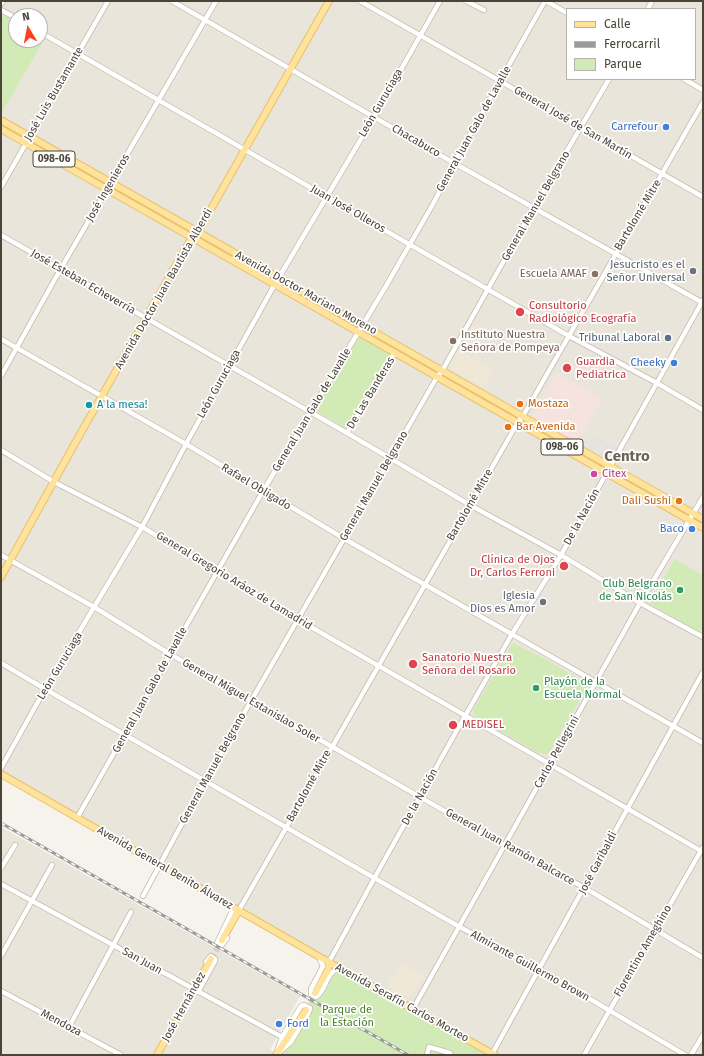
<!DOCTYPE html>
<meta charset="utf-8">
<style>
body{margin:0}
#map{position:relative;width:704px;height:1056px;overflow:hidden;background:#f6f3ec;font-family:"Fira Sans",sans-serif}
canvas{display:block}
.frame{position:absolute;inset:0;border:2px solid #4b4439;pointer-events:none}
.legend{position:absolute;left:566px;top:8px;width:130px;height:72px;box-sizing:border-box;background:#fff;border:1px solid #b7b4b0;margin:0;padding:5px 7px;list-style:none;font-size:12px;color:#4b4439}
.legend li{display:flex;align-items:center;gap:8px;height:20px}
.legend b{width:20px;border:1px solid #b7b4b0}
.north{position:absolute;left:8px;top:8px;width:40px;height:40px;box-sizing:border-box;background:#fff;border:1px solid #b7b4b0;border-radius:50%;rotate:350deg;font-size:11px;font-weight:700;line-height:16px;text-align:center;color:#4b4439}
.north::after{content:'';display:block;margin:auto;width:14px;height:18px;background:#fc3f1d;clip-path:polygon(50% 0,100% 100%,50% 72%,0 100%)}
</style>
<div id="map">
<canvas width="704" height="1056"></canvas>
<div class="frame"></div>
<ul class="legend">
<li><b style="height:5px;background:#ffe39c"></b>Calle</li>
<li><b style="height:5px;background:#9a9a9a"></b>Ferrocarril</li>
<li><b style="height:11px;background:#d2eab5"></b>Parque</li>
</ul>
<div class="north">N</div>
</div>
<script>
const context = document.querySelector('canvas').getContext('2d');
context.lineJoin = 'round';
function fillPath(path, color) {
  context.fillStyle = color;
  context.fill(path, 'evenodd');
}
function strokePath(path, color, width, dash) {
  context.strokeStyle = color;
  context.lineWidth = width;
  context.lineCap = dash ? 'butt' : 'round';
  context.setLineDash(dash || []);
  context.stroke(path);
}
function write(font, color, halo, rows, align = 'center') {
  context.font = font + ' "Fira Sans",sans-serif';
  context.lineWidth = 3.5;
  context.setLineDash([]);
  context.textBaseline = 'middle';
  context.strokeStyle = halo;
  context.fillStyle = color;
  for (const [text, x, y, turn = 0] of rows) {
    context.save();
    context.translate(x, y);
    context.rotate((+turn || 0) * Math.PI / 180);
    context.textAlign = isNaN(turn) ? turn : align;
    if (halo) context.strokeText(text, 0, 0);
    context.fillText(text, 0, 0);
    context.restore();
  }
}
fillPath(new Path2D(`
 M1 1H703V1055H495L1 774V129L192 237 198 232 1 120ZM567 9H695V79H567ZM16 16H40V40H16Z
 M1 827 300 996 270 1049 276 1055H1Z`), '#eae5da');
fillPath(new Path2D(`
 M474 322 487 330 474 352 461 344Z
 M459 350 493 370 483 387 449 368Z
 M401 963 424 976 410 999 387 986Z`), '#efe8d6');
fillPath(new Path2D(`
 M557 373 602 399 576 444 531 417Z`), '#f6e3e0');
fillPath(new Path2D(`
 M2 14 16 22V40H40V35L45 38 2 112Z
 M360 335 392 354 347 429 314 410Z
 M675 559 703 576V627L700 633 649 603Z
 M512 644H515L549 661 585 683 587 687 549 753 545 755 539 752 538 753 481 720 474 715 473 711Z
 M329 962 495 1055H276L315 993Z`), '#d2eab5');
fillPath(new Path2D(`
 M594 435 617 448 610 460 599 454 604 446 599 443 594 451 587 447Z`), '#e5e3e0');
strokePath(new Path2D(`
 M211 959 222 940
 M306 1010 315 993`), '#d4d0c8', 6, [6, 3]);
const minor = new Path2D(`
 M172 1 454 163 703 303
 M360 1 703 197
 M466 1 484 10
 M546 1 567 13
 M1 4 3 1
 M648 9 652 1
 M1 10 16 18
 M40 32 569 336 657 383 703 410
 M684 79 703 90
 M1 187 108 1
 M1 235 347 433 470 505 561 555 640 603 703 637
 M1 339 186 444 343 538 703 743
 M1 376 60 270 216 1
 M347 433 395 352
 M1 450 54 482 142 527 297 619 703 852
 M1 555 94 607 170 654 504 845 585 888 703 958
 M1 663 45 689 458 926 539 969 685 1055
 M1 768 45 689 142 527 186 444 275 284 374 117 440 1
 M77 818 263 491 386 286 433 204 454 163 545 1
 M1 868 15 845
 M1 884 282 1037
 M143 896 205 781 437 377 442 371 534 207 609 79
 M239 910 518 422 523 416 703 102
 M227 938 222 945H220L217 943 234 907
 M1 956 52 865
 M319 957 323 966 311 989V994L316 997C327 990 325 973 339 968
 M329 962 375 877 457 730 512 634 561 555 703 300
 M1 991 121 1055
 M198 992 215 961V959L211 956 206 962
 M304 1005 310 1008 309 1012 291 1042 276 1055 282 1037 301 1006Z
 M413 1009 640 603 703 497
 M69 1027 131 912
 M492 1054 703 672
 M427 1055 429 1047 450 1053V1055
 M584 1055 703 847
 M691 1055 703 1035`);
const major = new Path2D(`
 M1 120 703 519
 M1 129 703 528
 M1 577 74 445 192 237 198 232 329 1
 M1 774 339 968 495 1055
 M222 940 239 910
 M315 993 328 970 329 962
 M157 1055 211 959
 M276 1055 306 1010`);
strokePath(minor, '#c2bbae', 6);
strokePath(major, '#e6c16a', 8);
strokePath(minor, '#fff', 4.5);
strokePath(major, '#ffe39c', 6);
const rail = new Path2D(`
 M1 823 408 1055`);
strokePath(rail, '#9a9a9a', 3);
strokePath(rail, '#fff', 1.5, [4.5]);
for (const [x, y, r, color] of [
 [666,127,4,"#3f7fe0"],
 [693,271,4,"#6b7280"],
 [595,274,4,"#8d6e63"],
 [520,312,5,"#e0444e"],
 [668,338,4,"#5c6f8a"],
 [453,341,4,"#8d6e63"],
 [674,363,4,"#3f7fe0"],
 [567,368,5,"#e0444e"],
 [520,404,4,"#e8710a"],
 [89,405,4,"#0f9aa8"],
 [508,427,4,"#e8710a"],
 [594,474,4,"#d1479c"],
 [679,501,4,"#e8710a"],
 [692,529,4,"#3f7fe0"],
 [564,566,5,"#e0444e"],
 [680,590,4,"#2e9e5b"],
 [543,602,4,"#6b7280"],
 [413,664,5,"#e0444e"],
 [536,688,4,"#2e9e5b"],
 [453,725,5,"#e0444e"],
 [279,1024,4,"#3f7fe0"]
]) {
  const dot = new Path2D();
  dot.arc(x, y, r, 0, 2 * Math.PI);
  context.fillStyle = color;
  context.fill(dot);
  strokePath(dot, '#fff', 1.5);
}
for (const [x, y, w] of [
 [54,159,42],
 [562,447,42]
]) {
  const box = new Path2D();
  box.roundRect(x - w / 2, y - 8, w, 16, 3);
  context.fillStyle = '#fff';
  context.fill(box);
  strokePath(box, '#4b4439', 1);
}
write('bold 10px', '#4b4439', null, [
 ["098-06",54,159],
 ["098-06",562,447]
]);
write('11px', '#4b4439', '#fff', [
 ["José Luis Bustamante",54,94,-60],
 ["León Guruciaga",381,103,-60],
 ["General José de San Martín",573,123,30],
 ["General Juan Galo de Lavalle",474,129,-61],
 ["Chacabuco",416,141,30],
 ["José Ingenieros",108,188,-60],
 ["General Manuel Belgrano",536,206,-60],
 ["Juan José Olleros",348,209,30],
 ["Bartolomé Mitre",638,215,-59],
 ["José Esteban Echeverría",83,282,30],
 ["Avenida Doctor Juan Bautista Alberdi",164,289,-60],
 ["Avenida Doctor Mariano Moreno",306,293,29],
 ["León Guruciaga",219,384,-61],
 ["De Las Banderas",371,393,-59],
 ["General Juan Galo de Lavalle",312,410,-59],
 ["General Manuel Belgrano",374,486,-60],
 ["Rafael Obligado",256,487,31],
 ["Bartolomé Mitre",470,505,-60],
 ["De la Nación",582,517,-61],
 ["General Gregorio Aráoz de Lamadrid",234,581,31],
 ["León Guruciaga",60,666,-59],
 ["General Juan Galo de Lavalle",150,690,-61],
 ["General Miguel Estanislao Soler",251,701,30],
 ["Carlos Pellegrini",557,752,-61],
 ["General Manuel Belgrano",213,768,-61],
 ["Bartolomé Mitre",309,786,-61],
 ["De la Nación",420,797,-61],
 ["General Juan Ramón Balcarce",510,847,29],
 ["José Garibaldi",598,863,-62],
 ["Avenida General Benito Álvarez",165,868,30],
 ["Florentino Ameghino",643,951,-60],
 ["San Juan",142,961,29],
 ["Almirante Guillermo Brown",530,966,29],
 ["Avenida Serafín Carlos Morteo",402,1003,29],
 ["José Hernández",184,1007,-61],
 ["Mendoza",61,1023,28]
]);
write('11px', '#366cbe', '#fff', [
 ["Carrefour",658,127],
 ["Cheeky",666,363],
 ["Baco",684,529],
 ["Ford",287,1024,"left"]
], 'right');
write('11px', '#5b616d', '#fff', [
 ["Jesucristo es el",685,265],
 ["Señor Universal",685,278],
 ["Iglesia",535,596],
 ["Dios es Amor",535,609]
], 'right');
write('11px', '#785e54', '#fff', [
 ["Escuela AMAF",587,274],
 ["Instituto Nuestra",461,335,"left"],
 ["Señora de Pompeya",461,348,"left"]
], 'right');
write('11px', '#be3a42', '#fff', [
 ["Consultorio",529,306],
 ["Radiológico Ecografía",529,319],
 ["Guardia",576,362],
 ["Pediatrica",576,375],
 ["Clínica de Ojos",555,560,"right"],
 ["Dr, Carlos Ferroni",555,573,"right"],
 ["Sanatorio Nuestra",422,658],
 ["Señora del Rosario",422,671],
 ["MEDISEL",462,725]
], 'left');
write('11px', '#4e5e75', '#fff', [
 ["Tribunal Laboral",660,338]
], 'right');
write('11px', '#c56008', '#fff', [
 ["Mostaza",528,404],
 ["Bar Avenida",516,427],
 ["Dali Sushi",671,501,"right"]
], 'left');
write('11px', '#0d838f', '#fff', [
 ["A la mesa!",97,405]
], 'left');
write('11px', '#b23c85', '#fff', [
 ["Citex",602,474]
], 'left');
write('11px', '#27864d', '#fff', [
 ["Club Belgrano",672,584],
 ["de San Nicolás",672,597],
 ["Playón de la",544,682,"left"],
 ["Escuela Normal",544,695,"left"]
], 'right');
write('11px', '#4a7f2a', '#fff', [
 ["Parque de",347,1010],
 ["la Estación",347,1023]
]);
write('bold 15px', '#6e6250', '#fff', [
 ["Centro",627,457]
]);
</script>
